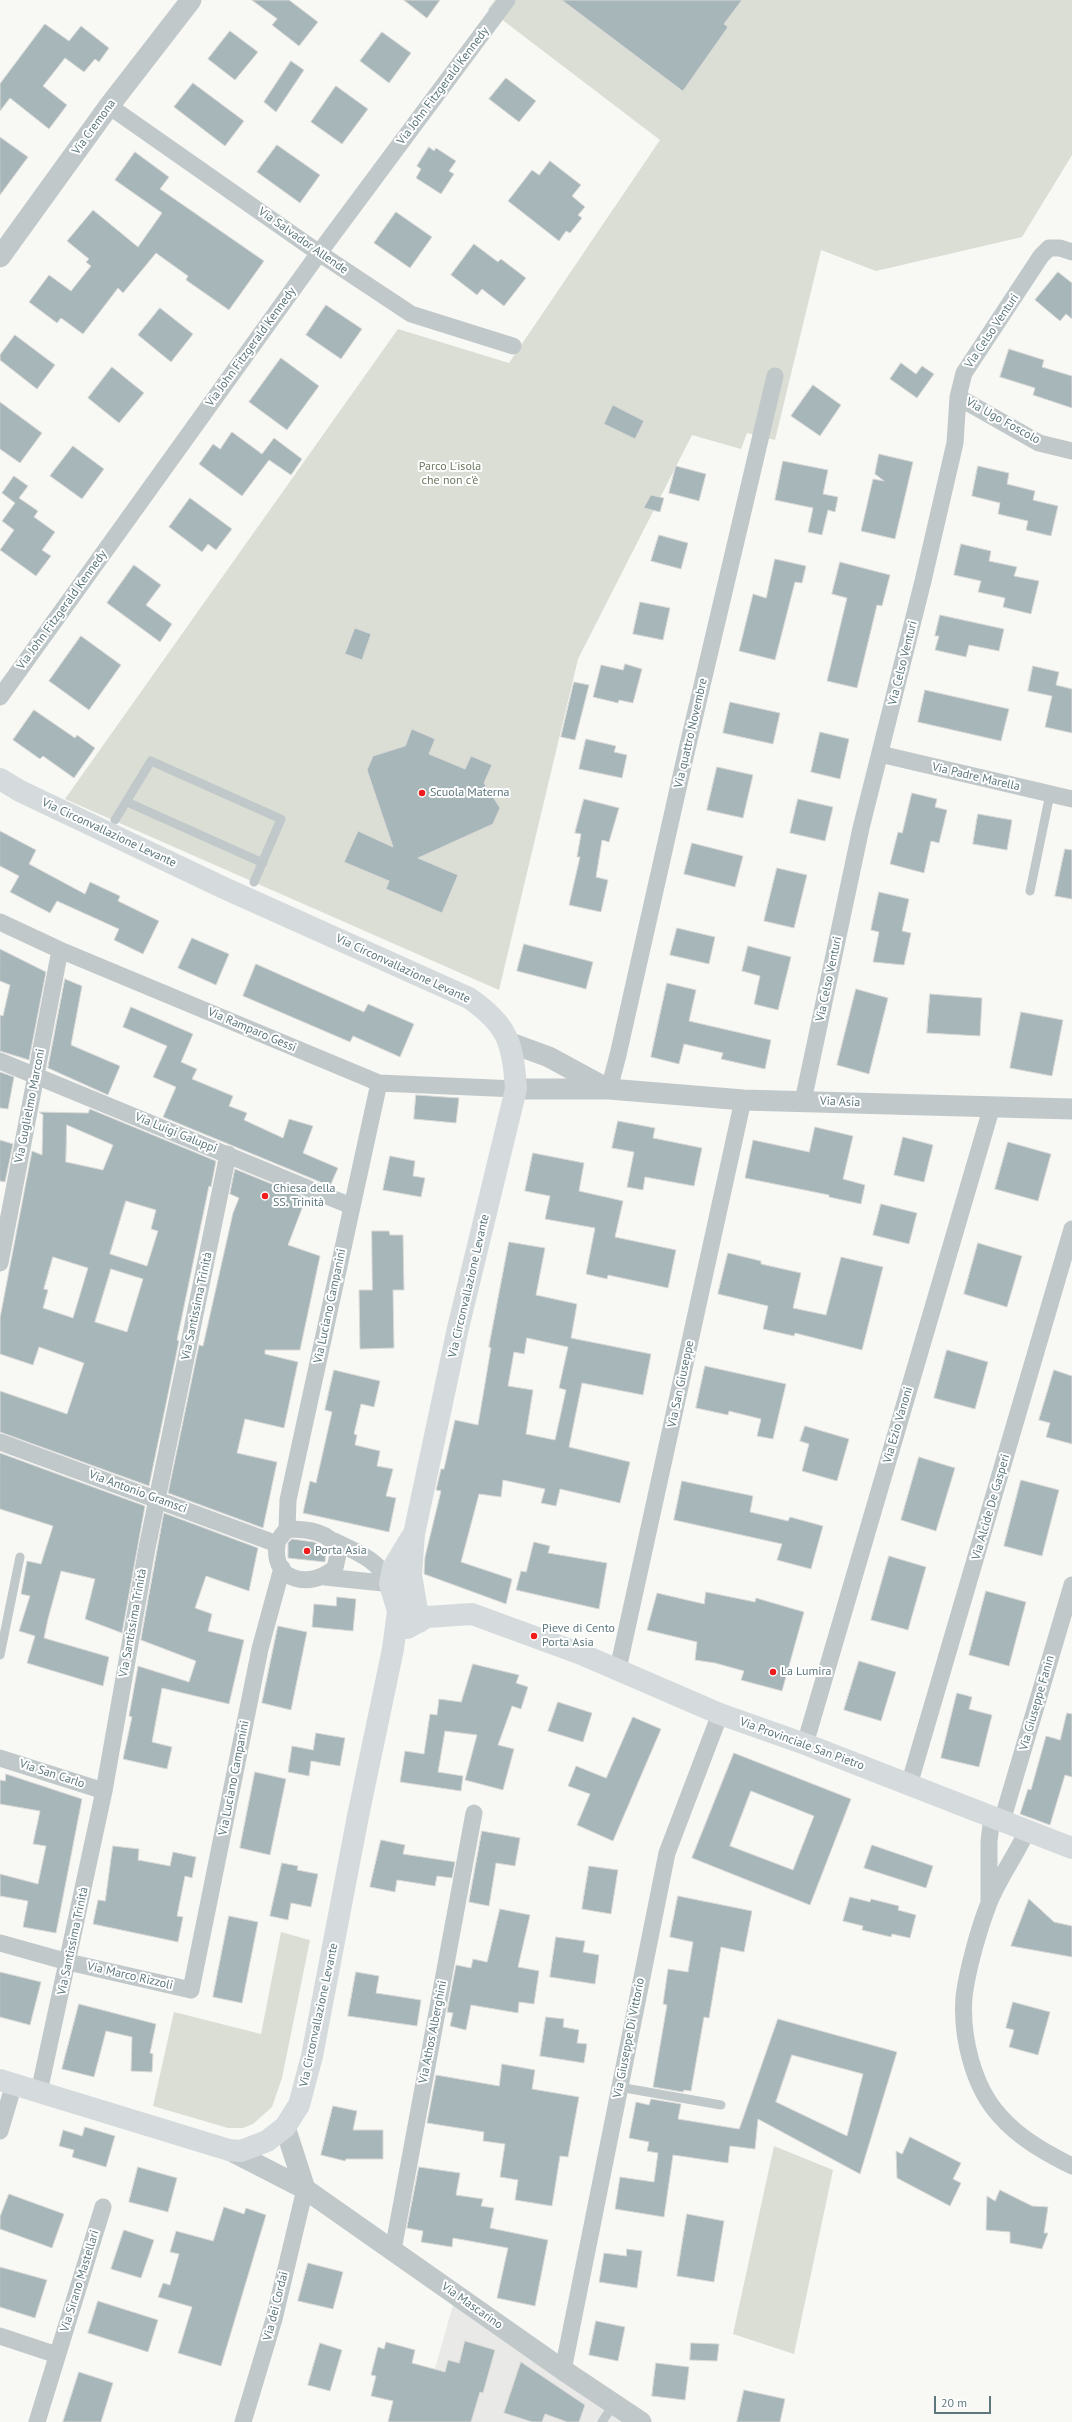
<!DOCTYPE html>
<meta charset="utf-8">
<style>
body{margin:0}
#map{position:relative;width:1072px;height:2422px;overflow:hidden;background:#f8f8f5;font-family:"PT Sans",sans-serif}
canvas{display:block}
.scale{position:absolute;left:934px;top:2396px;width:57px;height:18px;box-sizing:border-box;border:2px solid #5d777d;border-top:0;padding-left:5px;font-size:12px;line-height:14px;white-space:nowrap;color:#5d777d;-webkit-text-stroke:3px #fff;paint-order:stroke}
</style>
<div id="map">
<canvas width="1072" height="2422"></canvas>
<div class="scale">20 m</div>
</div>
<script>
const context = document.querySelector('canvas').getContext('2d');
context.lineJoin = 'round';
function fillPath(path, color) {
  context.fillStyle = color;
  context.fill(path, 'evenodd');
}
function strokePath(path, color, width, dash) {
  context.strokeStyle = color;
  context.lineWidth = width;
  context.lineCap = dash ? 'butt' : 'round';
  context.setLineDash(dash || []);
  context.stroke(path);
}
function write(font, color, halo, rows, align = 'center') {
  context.font = font + ' "PT Sans",sans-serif';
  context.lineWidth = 4;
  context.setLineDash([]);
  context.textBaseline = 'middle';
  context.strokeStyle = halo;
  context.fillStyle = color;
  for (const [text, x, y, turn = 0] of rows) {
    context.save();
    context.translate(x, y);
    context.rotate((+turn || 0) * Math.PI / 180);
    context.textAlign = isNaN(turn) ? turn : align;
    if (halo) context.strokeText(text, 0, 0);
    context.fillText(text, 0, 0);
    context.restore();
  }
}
fillPath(new Path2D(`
 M456 2294 635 2422H420Z`), '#e9e9e8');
fillPath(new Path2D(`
 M495 0H1072V155L1022 237 876 271 821 250 775 440 747 433 741 449 692 435 578 659 499 990 65 799 398 329 509 363 660 140 488 9Z
 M281 1932 310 1940 282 2078 272 2107 253 2124 243 2128H228L153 2106 174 2012 261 2034Z
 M774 2146 833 2170 794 2354 733 2334Z`), '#daded4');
const building = new Path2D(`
 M252 0H289L318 22 299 46 272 25 277 19Z
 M404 0H440L427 18Z
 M562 0H742L724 24 728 27 683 91Z
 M45 24 69 41 81 26 109 48 99 62 95 59 84 72 65 58 43 86 67 105 49 129 10 98 0 111V84Z
 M230 31 258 52 235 80 208 59Z
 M382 32 411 53 389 83 360 61Z
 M291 61 304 70 276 112 264 102Z
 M506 78 536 101 519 122 489 99Z
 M193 83 244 121 225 146 174 107Z
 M336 86 368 109 342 144 311 122Z
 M0 137 28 157 0 195Z
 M277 145 320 175 300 203 257 172Z
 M429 147 434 151 436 148 456 161 449 171 454 174 441 194 416 178 421 169 417 166Z
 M135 152 169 177 160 189 264 261 229 310 186 280 188 276 156 253 123 293 118 288 83 334 61 318 57 323 29 302 49 275 71 291 91 266 86 262 89 259 67 241 93 210 138 247 162 213 115 180Z
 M550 161 581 185 572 196 585 207 578 215 582 218 570 233 566 231 559 241 508 201 532 170 539 175Z
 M396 212 432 237 410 268 374 243Z
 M474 244 498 262 501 259 526 278 504 306 482 289 477 295 451 275Z
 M1058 272 1072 283V319L1066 314 1060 321 1035 300Z
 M326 305 362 329 341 359 306 335Z
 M160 308 193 334 171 362 138 335Z
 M15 335 55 365 37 389 0 360V355Z
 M1009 349 1044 360 1042 367 1072 376V408L1033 395 1035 388 1000 377Z
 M281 358 319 386 287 430 249 402Z
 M901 363 916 374 922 366 934 374 917 398 890 379Z
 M112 367 144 393 119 423 88 398Z
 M813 385 841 405 820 436 791 416Z
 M0 402 42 433 20 463 0 449Z
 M613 405 644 421 635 439 604 424Z
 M232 432 262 454 274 438 302 459 291 475 269 460 242 496 199 464 213 444 220 449Z
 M73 446 104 469 82 499 50 476Z
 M879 454 913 462 895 539 861 531 873 479 884 481 875 474Z
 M783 461 828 470 823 494 838 497 835 512 828 510 822 535 808 532 813 508 775 500Z
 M676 466 706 474 699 501 669 493Z
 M978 466 1009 473 1007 484 1035 491 1033 500 1058 506 1051 536 1026 530 1028 521 998 514 1000 503 972 496Z
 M14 476 28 486 19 498 38 511 34 517 55 532 42 550 51 556 36 576 0 550 14 530 2 521 15 503 2 493Z
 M651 495 664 498 660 512 644 508Z
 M190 498 232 529 216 550 208 544 202 552 169 527Z
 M659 535 688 543 681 569 651 561Z
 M961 544 991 551 989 561 1017 567 1014 576 1039 581 1031 614 1003 607 1005 598 978 592 981 581 954 575Z
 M775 559 806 566 802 583 795 582 775 660 739 651 753 594 766 598Z
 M840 562 890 575 882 606 877 605 857 688 827 681 847 598 832 594Z
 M134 565 161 585 146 605 172 624 160 642 107 603Z
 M640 602 670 608 663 640 633 634Z
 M940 615 1004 629 999 651 969 645 966 657 935 650 939 636H935Z
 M355 628 371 634 362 660 345 654Z
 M81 636 121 665 89 710 49 681Z
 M625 664 642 669 633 703 619 700 618 703 593 697 601 665 623 670Z
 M1033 666 1059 672 1056 685 1072 689V733L1045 727 1052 696 1028 691Z
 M574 682 589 685 575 740 561 737Z
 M925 690 1009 709 1001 741 918 722Z
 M730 702 780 713 773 744 723 733Z
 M34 710 75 738 77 735 95 748 74 778 43 756 40 759 13 740Z
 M412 729 435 739 429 754 465 769 471 756 492 765 484 783 500 808 493 824 418 858 458 875 442 913 386 889 389 881 344 862 358 831 393 847 367 770 373 756 405 746Z
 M820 732 849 739 840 779 811 772Z
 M586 739 616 746 614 752 627 755 622 778 579 769Z
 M717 767 753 775 743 818 707 810Z
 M912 793 937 799 935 807 947 810 939 843 931 841 924 873 890 864 898 832 902 833Z
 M584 799 619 808 609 842 602 840 596 877 608 880 601 912 569 905 580 857H577L581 834 575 833Z
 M798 799 833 807 825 841 790 833Z
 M978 814 1012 820 1007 850 973 844Z
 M0 831 36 850 29 864 85 894 90 882 120 896 118 901 159 921 143 954 114 940 119 929 57 901 50 913 10 892 19 876 0 866Z
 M692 843 743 856 735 887 684 874Z
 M1065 849 1072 850V899L1055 896Z
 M777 868 807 875 794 928 764 921Z
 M879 892 909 899 902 931 911 933 904 965 873 962 879 932 871 930Z
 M677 928 715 937 709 964 670 955Z
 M192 938 229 954 216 985 178 968Z
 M524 944 593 962 586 989 517 971Z
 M748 946 791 957 778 1010 754 1004 760 976 742 971Z
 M0 949 46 972 29 1060 0 1051V1015L3 1016 10 985 0 981Z
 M256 964 364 1012 368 1004 414 1024 400 1057 353 1036 350 1042 243 996Z
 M65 979 82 986 71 1045 120 1066 108 1095 48 1068Z
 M667 983 696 990 689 1021 771 1040 765 1069 721 1059 723 1053 684 1044 679 1064 651 1057Z
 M856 989 888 998 869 1074 837 1065Z
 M930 994 982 998 980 1036 927 1033Z
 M131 1007 193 1034 181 1062 197 1069 192 1079 233 1096 229 1106 247 1113 244 1120 283 1138 289 1119 313 1126 303 1153 338 1168 330 1186 163 1117 176 1087 153 1077 167 1046 123 1027Z
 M1021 1012 1063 1020 1052 1076 1010 1068Z
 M0 1072 14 1077 8 1109 0 1108Z
 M416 1095 459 1098 456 1123 414 1119Z
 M90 1109 216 1161 211 1187 209 1186 177 1340 179 1341 149 1486 0 1432V1391L67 1414 84 1363 39 1347 33 1365 0 1354V1318L32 1151 42 1155 43 1115 39 1112 88 1113ZM67 1125 113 1145 103 1170 66 1162ZM126 1201 156 1210 151 1229 158 1231 147 1266 110 1254ZM53 1257 88 1268 73 1318 43 1308 48 1290 44 1289ZM111 1269 143 1279 127 1332 95 1322Z
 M618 1121 655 1128 653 1138 702 1148 694 1186 645 1177 643 1190 627 1187 634 1152 612 1148Z
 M815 1127 853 1136 843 1179 865 1185 861 1204 829 1197V1195L745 1178 753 1140 809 1152Z
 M903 1137 933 1145 924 1182 894 1175Z
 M0 1140 13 1144 5 1182 0 1181Z
 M1008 1142 1051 1154 1038 1201 995 1189Z
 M533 1153 584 1163 579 1191 623 1201 615 1237 676 1250 668 1288 608 1275 607 1279 586 1274 595 1228 545 1219 550 1196 525 1191Z
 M390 1156 415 1161 413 1176 425 1178 421 1197 383 1190Z
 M235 1169 306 1198 288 1245 320 1256 300 1350H265V1354L298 1362 284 1428 245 1419 237 1453 277 1462 263 1528 168 1493 199 1345 203 1346 233 1213 239 1198 230 1194Z
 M881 1204 917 1213 909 1244 873 1235Z
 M372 1231H389L390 1235H403L404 1290H393L394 1348 360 1349 359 1290H372Z
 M509 1242 545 1248 536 1295 577 1304 571 1338 651 1354 643 1395 582 1383 569 1447 630 1462 620 1503 560 1489 556 1506 541 1503 545 1489 503 1480 501 1497 479 1494 461 1562 512 1579 506 1604 424 1574 425 1557 441 1491 436 1490 441 1469H444L455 1420 478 1425 491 1348 489 1347ZM527 1338 568 1347 559 1388 566 1390 555 1440 526 1434 533 1390 508 1386 514 1352 524 1354Z
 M978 1243 1022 1256 1007 1307 964 1294Z
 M728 1253 761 1261V1264L801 1273 793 1308 826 1315 841 1257 883 1267 862 1350 795 1333 794 1336 763 1329 768 1306 718 1294Z
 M947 1350 988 1362 975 1409 934 1398Z
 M705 1366 786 1384 773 1439 757 1436 761 1419 729 1411 728 1415 696 1408Z
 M334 1370 380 1381 374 1407 361 1404 354 1434 357 1435 355 1445 380 1451 377 1466 393 1469 386 1496 396 1498 389 1532 303 1513 310 1481 316 1483 332 1412 325 1410Z
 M1054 1370 1072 1376V1444L1046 1437 1050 1423 1039 1420Z
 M805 1426 849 1439 837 1481 802 1471 809 1444 800 1441Z
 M0 1453 145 1506 122 1633 85 1619 95 1579 61 1571 48 1619 44 1638 109 1657 103 1686 27 1663 35 1636 19 1631 30 1596 21 1594 27 1561 41 1564 53 1526 0 1509Z
 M919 1457 955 1468 936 1531 901 1520Z
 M1021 1480 1059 1490 1042 1556 1004 1546Z
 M682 1481 753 1496 750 1512 788 1521 790 1517 823 1526 811 1569 777 1560 782 1544 674 1520Z
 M164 1513 258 1548 249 1591 206 1576 195 1608 212 1614 208 1631 244 1640 229 1704 162 1688 152 1742 172 1747 167 1769 123 1759 132 1717 129 1716 138 1666 189 1682 196 1661 141 1640Z
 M292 1539 314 1542 323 1547 326 1549 325 1562 288 1558V1543Z
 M534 1542 550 1546 548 1553 607 1563 599 1609 516 1590 521 1571 526 1572Z
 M889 1556 926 1567 908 1630 871 1620Z
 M986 1591 1026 1602 1009 1666 969 1655Z
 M706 1592 755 1602 756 1598 804 1612 782 1691 741 1680 744 1671 715 1663 695 1660 697 1642 647 1630 657 1593 704 1604Z
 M337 1597 356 1599 353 1631 312 1627 314 1604 336 1606Z
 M278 1626 307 1632 291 1710 262 1703Z
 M859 1661 896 1672 881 1721 844 1710Z
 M473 1664 519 1675 516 1683 528 1687 521 1709 512 1706 498 1745 514 1749 503 1790 465 1780 477 1735 445 1731 438 1772 463 1776 461 1791 400 1782 405 1751 424 1754 430 1714 437 1715 439 1699 461 1702Z
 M957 1693 972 1697 969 1709 992 1715 979 1767 941 1758Z
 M558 1702 592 1713 583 1742 548 1731Z
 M1067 1713 1072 1714V1777L1065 1775 1050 1825 1020 1814 1028 1789 1031 1790 1046 1736 1060 1740Z
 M633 1717 661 1729 613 1841 577 1825 590 1794 568 1786 576 1766 606 1778Z
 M316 1733 345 1738 340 1766 311 1761 309 1776 288 1772 292 1746 313 1750Z
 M734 1753 851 1799 810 1905 692 1858ZM751 1791 814 1816 793 1870 730 1846Z
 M255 1772 286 1779 270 1855 240 1848Z
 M6 1774 82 1799 56 1933 23 1927 28 1901 0 1896V1874L38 1884 46 1846 33 1844 40 1811 0 1804V1780L5 1781Z
 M482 1831 520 1838 515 1866 496 1863 489 1906 469 1902Z
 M381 1840 405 1845 403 1854 455 1862 452 1878 437 1876 435 1886 397 1880 395 1892 370 1887Z
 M872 1845 933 1866 926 1888 864 1868Z
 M113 1846 139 1849 138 1860 170 1866 173 1852 196 1857 192 1878 185 1876 177 1916 183 1917 178 1942 93 1924 98 1900 105 1901Z
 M282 1863 298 1866 297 1870 318 1874 311 1907 291 1903 288 1920 270 1916Z
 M589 1866 618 1870 611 1914 582 1909Z
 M678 1896 752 1911 744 1952 721 1947 709 2018 704 2017 691 2091 684 2090 683 2092 653 2087 667 2005 663 2004 668 1969 688 1972 693 1942 670 1937Z
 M850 1897 870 1902 871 1899 899 1906 898 1910 916 1915 910 1938 892 1934 891 1937 862 1930 863 1926 843 1921Z
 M1029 1899 1054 1922 1072 1926V1957L1011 1946Z
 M500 1909 530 1915 518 1967 539 1971 534 2004 519 2002 518 2013 471 2005 466 2030 450 2026 453 2013 447 2012 456 1965 471 1968 473 1959 487 1962Z
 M229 1916 258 1922 242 2003 213 1997Z
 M556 1937 585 1941 583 1952 599 1955 595 1984 550 1977Z
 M0 1972 41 1982 30 2025 0 2017Z
 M356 1972 379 1976 376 1993 421 2000 417 2026 348 2016Z
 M1013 2002 1050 2012 1038 2055 1009 2047 1014 2030 1006 2028Z
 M79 2004 156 2024 150 2053 153 2054 152 2072 131 2071 132 2037 106 2031 94 2077 62 2069Z
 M546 2017 564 2019 563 2027 579 2030 577 2043 587 2044 584 2063 540 2056Z
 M778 2019 897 2052 860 2174 758 2119 755 2149 730 2146 728 2163 673 2155 664 2217 615 2209 620 2177 654 2182 658 2153 647 2151 649 2142 629 2138 636 2102 649 2105 651 2099 681 2104 678 2119 739 2129ZM792 2055 863 2074 847 2136 776 2102Z
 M502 2064 535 2070 532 2089 579 2097 568 2157 560 2156 552 2206 515 2200 518 2180 500 2177 505 2144 483 2141 484 2132 427 2123 436 2075 499 2086Z
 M333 2106 357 2111 353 2130H383V2159H346L345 2161 321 2155Z
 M85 2127 115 2136 106 2167 72 2157 74 2150 59 2146 63 2130 82 2136Z
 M910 2137 961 2163 953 2179 961 2183 950 2206 897 2178 896 2151 902 2154Z
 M138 2167 177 2178 168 2212 129 2202Z
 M419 2167 460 2173 456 2195 483 2199 481 2206 494 2208 490 2228 548 2240 535 2306 497 2298 508 2248 453 2238 452 2247 421 2242 423 2231 407 2228Z
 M1000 2190 1032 2206 1048 2207 1044 2233H1048L1042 2249 1010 2243V2232L986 2230 987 2196 995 2201Z
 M9 2194 64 2214 52 2248 0 2229V2217Z
 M224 2207 244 2214 246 2208 266 2215 221 2366 178 2353 192 2307 158 2297 163 2283 170 2285 179 2254 170 2252 176 2231 213 2241Z
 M687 2214 724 2221 714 2282 677 2276Z
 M124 2230 154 2240 141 2278 111 2269Z
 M627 2249 642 2251 637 2288 599 2282 604 2253 626 2256Z
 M308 2263 343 2272 333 2309 298 2301Z
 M0 2267 47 2280 35 2318 0 2307Z
 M98 2301 158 2320 148 2352 88 2333Z
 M596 2321 625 2327 618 2361 589 2355Z
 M465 2341 495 2350 483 2393 480 2392 471 2422H388L393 2401 371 2396 376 2376 371 2375 378 2347 384 2349 386 2342 415 2350 412 2363 445 2372 448 2360 459 2363Z
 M320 2343 342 2350 330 2391 308 2385Z
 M691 2343 719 2344 717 2361 690 2360Z
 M521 2362 585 2405 579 2422H567L545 2414 542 2422H532L504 2413Z
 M656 2363 689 2367 685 2400 652 2396Z
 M79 2372 113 2383 101 2422H63Z
 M744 2390 785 2399 780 2422H737Z`);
fillPath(building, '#a7b6b8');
strokePath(building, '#dad9d8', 1);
strokePath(new Path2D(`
 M127 802 263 863
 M115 820 151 761 281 819 254 882
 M1030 891 1050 794
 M0 1655 20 1557
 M619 2087 721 2105
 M602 2422 614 2404`), '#c1c8ca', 9);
strokePath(new Path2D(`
 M109 106 319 253 411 314 513 346
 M958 397 1039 443 1072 451
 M0 697 319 253 507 0
 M880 754 1072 799
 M0 922 60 950 379 1083 516 1089
 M0 1061 351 1206
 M609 1089 618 1055 687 749 775 376
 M803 1101 861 828 923 581 955 443 958 397 964 373 1041 256 1049 248H1060L1072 252
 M0 1263 60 950
 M0 1442 277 1544
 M287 1529 288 1500 379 1083
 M287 1529C307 1529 329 1531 339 1550L335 1568C311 1589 272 1582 277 1545 277 1540 284 1533 287 1529Z
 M334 1541C357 1552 379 1560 390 1584
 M325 1577 402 1585
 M618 1669 743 1100
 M805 1744 992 1106
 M0 1758 104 1791
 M909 1785 1072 1229
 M1002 1821 1072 1585
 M1027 1831C1016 1855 999 1878 989 1903 979 1928 967 1971 964 1997 961 2036 973 2087 1000 2116 1019 2138 1046 2153 1072 2166
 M989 1900V1841L992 1817
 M0 1943 68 1962 191 1990 260 1649 282 1568
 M39 2092 104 1791 147 1548 228 1154
 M0 2131 14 2084
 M393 2250 474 1813
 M0 2336 57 2355
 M563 2370 667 1853 720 1714
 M37 2422 103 2207
 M243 2422 274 2319 305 2189`), '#c1c8ca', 17);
strokePath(new Path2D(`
 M0 257 109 106 191 0
 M511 1043 549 1057 606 1088
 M516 1089H609L743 1100 1072 1109
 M285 2127 305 2189
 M229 2150 305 2189 563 2370 641 2422`), '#c1c8ca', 21);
strokePath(new Path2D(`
 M0 779 20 791 224 888 469 998C508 1025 513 1043 516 1089L458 1328 414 1534 411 1575 419 1622
 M407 1628 427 1617 472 1614 581 1654 720 1714 805 1744 1072 1848
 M0 2080 229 2150 241 2151 267 2141 285 2127 299 2105 312 2056 358 1816 393 1649 398 1611 390 1584 393 1568 411 1538`), '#d5dbdd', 22);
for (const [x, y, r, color] of [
 [422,793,4,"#f21c1e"],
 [265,1196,4,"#f21c1e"],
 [307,1551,4,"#f21c1e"],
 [534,1636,4,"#f21c1e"],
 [773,1672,4,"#f21c1e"]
]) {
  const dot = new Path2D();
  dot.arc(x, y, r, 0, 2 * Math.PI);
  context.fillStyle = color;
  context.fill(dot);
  strokePath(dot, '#fff', 1.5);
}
write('12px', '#5d777d', '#fff', [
 ["Via John Fitzgerald Kennedy",443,86,-53],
 ["Via Cremona",94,127,-54],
 ["Via Salvador Allende",303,241,35],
 ["Via Celso Venturi",992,331,-56],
 ["Via John Fitzgerald Kennedy",251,347,-54],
 ["Via Ugo Foscolo",1003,421,29],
 ["Via John Fitzgerald Kennedy",62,610,-54],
 ["Via Celso Venturi",903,663,-76],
 ["Via quattro Novembre",691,733,-77],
 ["Via Padre Marella",976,777,13],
 ["Via Circonvallazione Levante",109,833,25],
 ["Via Circonvallazione Levante",403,969,25],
 ["Via Celso Venturi",829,979,-78],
 ["Via Ramparo Gessi",252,1030,23],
 ["Via Asia",840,1102,2],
 ["Via Guglielmo Marconi",30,1106,-79],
 ["Via Luigi Galuppi",176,1133,22],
 ["Via Circonvallazione Levante",469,1286,-77],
 ["Via Santissima Trinità",197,1306,-78],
 ["Via Luciano Campanini",330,1306,-78],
 ["Via San Giuseppe",681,1384,-78],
 ["Via Ezio Vanoni",898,1425,-74],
 ["Via Antonio Gramsci",138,1492,20],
 ["Via Alcide De Gasperi",991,1507,-74],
 ["Via Santissima Trinità",133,1623,-80],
 ["Via Giuseppe Fanin",1037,1703,-74],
 ["Via Provinciale San Pietro",802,1744,20],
 ["Via San Carlo",52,1774,18],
 ["Via Luciano Campanini",234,1778,-79],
 ["Via Santissima Trinità",73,1941,-78],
 ["Via Marco Rizzoli",130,1976,13],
 ["Via Circonvallazione Levante",319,2015,-78],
 ["Via Athos Alberghini",433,2032,-79],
 ["Via Giuseppe Di Vittorio",629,2038,-79],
 ["Via Sirano Mastellari",80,2281,-73],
 ["Via dei Cordai",276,2306,-76],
 ["Via Mascarino",472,2306,35]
]);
write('12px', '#6b7a60', '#fff', [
 ["Parco L'isola",450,467],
 ["che non c'è",450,481]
]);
write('12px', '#5d777d', '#fff', [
 ["Scuola Materna",430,793],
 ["Chiesa della",273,1189],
 ["SS. Trinità",273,1203],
 ["Porta Asia",315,1551],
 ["Pieve di Cento",542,1629],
 ["Porta Asia",542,1643],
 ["La Lumira",781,1672]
], 'left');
</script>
